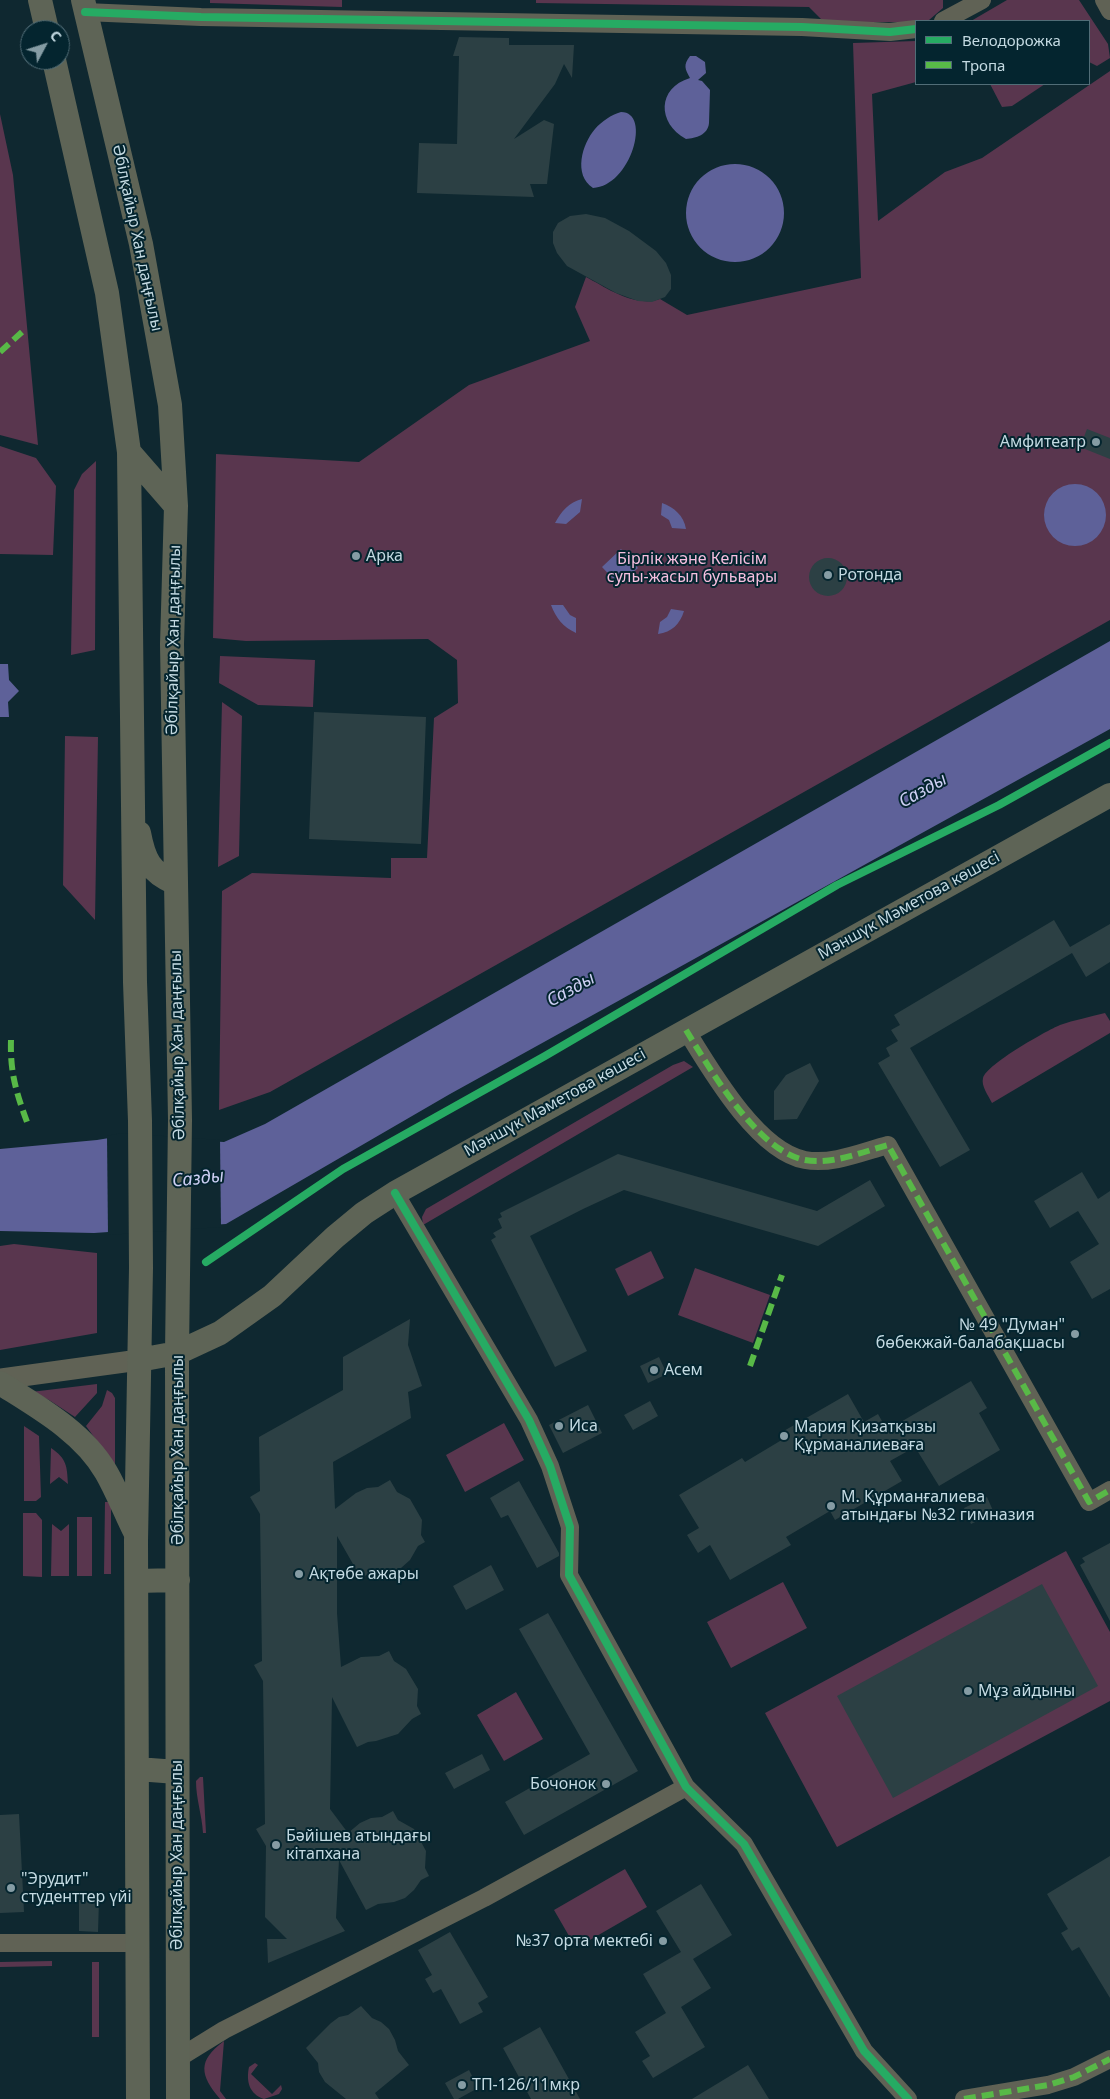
<!DOCTYPE html>
<meta charset="utf-8">
<style>
body{margin:0}
#map{position:relative;width:1110px;height:2099px;overflow:hidden;background:#0f2830;font-family:"Noto Sans",sans-serif}
canvas{display:block}
.legend{position:absolute;left:915px;top:20px;width:175px;height:65px;box-sizing:border-box;background:#04252f;border:1px solid #516d77;margin:0;padding:6px 9px;list-style:none;font-size:15px;color:#c4dae2}
.legend li{display:flex;align-items:center;gap:10px;height:25px}
.legend b{width:25px;border:1px solid #516d77}
.north{position:absolute;left:20px;top:20px;width:50px;height:50px;box-sizing:border-box;background:#04252f;border:1px solid #516d77;border-radius:50%;rotate:50deg;font-size:14px;font-weight:700;line-height:20px;text-align:center;color:#c4dae2}
.north::after{content:'';display:block;margin:auto;width:18px;height:22px;background:#859ca4;clip-path:polygon(50% 0,100% 100%,50% 72%,0 100%)}
</style>
<div id="map">
<canvas width="1110" height="2099"></canvas>
<ul class="legend">
<li><b style="height:6px;background:#26ab63"></b>Велодорожка</li>
<li><b style="height:6px;background:#58b947"></b>Тропа</li>
</ul>
<div class="north">С</div>
</div>
<script>
const context = document.querySelector('canvas').getContext('2d');
context.lineJoin = 'round';
function fillPath(path, color) {
  context.fillStyle = color;
  context.fill(path, 'evenodd');
}
function strokePath(path, color, width, dash) {
  context.strokeStyle = color;
  context.lineWidth = width;
  context.lineCap = dash ? 'butt' : 'round';
  context.setLineDash(dash || []);
  context.stroke(path);
}
function write(font, color, halo, rows, align = 'center') {
  context.font = font + ' "Noto Sans",sans-serif';
  context.lineWidth = 4;
  context.setLineDash([]);
  context.textBaseline = 'middle';
  context.strokeStyle = halo;
  context.fillStyle = color;
  for (const [text, x, y, turn = 0] of rows) {
    context.save();
    context.translate(x, y);
    context.rotate((+turn || 0) * Math.PI / 180);
    context.textAlign = isNaN(turn) ? turn : align;
    if (halo) context.strokeText(text, 0, 0);
    context.fillText(text, 0, 0);
    context.restore();
  }
}
fillPath(new Path2D(`
 M210 0H342V7L210 3Z
 M536 0H943V8L929 20 916 21 912 27 896 22H824L809 7 536 3Z
 M1007 0H1079L1108 44 1110 58 1097 66 1089 62V21H971Z
 M916 41V82L872 94 878 221 945 172 982 158 1110 71V620L270 1092 219 1110 222 891 252 873 391 878V858H427L434 718 458 703 457 660 428 639 246 641 213 638 216 454 359 462 469 385 590 341 575 307 586 277C607 288 635 308 660 299L687 315 861 278 853 43Z
 M990 84H1045L1012 106 1002 107Z
 M0 114 13 175 38 445 0 435Z
 M0 446 36 458 56 486 53 555 0 554Z
 M96 461 95 650 71 655 74 490 82 474Z
 M220 656 315 660 313 707 258 705 219 683Z
 M222 702 242 716 239 856 218 867Z
 M65 736 98 737 95 920 63 885Z
 M1105 1013 1110 1021V1033L992 1103C988 1095 981 1086 983 1078 987 1064 1046 1031 1060 1025 1074 1020 1090 1017 1105 1013Z
 M684 1061 693 1067 423 1225 422 1217 426 1209 673 1065Z
 M14 1244 97 1253V1333L0 1350V1246Z
 M651 1251 664 1278 628 1296 615 1269Z
 M695 1268 770 1295 753 1343 678 1315Z
 M97 1384V1393L75 1417 49 1400 31 1392Z
 M107 1390 112 1393 115 1398V1466L86 1426 102 1406Z
 M504 1423 524 1460 465 1492 446 1455Z
 M24 1426 39 1436 41 1497 36 1501H24Z
 M51 1448C67 1459 67 1466 68 1484L59 1477 50 1484Z
 M105 1502H111V1574H104Z
 M23 1513H36L42 1520V1577L23 1576Z
 M77 1517H92V1576H77Z
 M52 1524 61 1531 69 1524V1576H51Z
 M1066 1551 1110 1632V1701L837 1847 765 1713Z
 M783 1582 807 1628 731 1668 707 1622Z
 M516 1692 543 1739 504 1761 477 1715Z
 M200 1777H203L206 1833H203C202 1815 196 1799 196 1781Z
 M625 1869 647 1907 576 1948 554 1910Z
 M52 1961V1966L0 1967V1962Z
 M92 1962H99V2037H92Z
 M224 2041 220 2091 226 2099H220C200 2075 197 2061 224 2041Z
 M255 2063 258 2065 251 2074 272 2094 281 2085 282 2089 279 2094 264 2099C249 2094 246 2081 249 2067Z`), '#59364e');
fillPath(new Path2D(`
 M690 56H696L705 62 706 73 698 80 702 81 710 90 709 123C708 135 696 138 686 139 657 123 657 88 690 78 685 69 683 65 690 56Z
 M621 112C652 112 631 186 593 188 573 175 582 144 595 129 602 121 611 115 621 112Z
 M686 213a49 49 0 1 1 98 0a49 49 0 1 1-98 0Z
 M1044 515a31 31 0 1 1 62 0a31 31 0 1 1-62 0Z
 M582 499 580 512 566 524 555 523C561 512 569 502 582 499Z
 M662 503C674 507 684 516 686 529L672 528 669 520 661 515Z
 M621 549 638 568 619 585 602 567Z
 M551 605H563L570 615 576 618V633C563 627 556 618 551 605Z
 M671 609 684 611C680 624 672 632 658 634L660 622 667 617Z
 M1110 641V729L450 1094 226 1224 94 1233 0 1231V1149L97 1140 121 1136 224 1142 265 1124Z
 M0 664H8L9 680 19 691 8 702 9 717H0Z`), '#5e6199');
fillPath(new Path2D(`
 M121 1133 220 1140 221 1227 108 1235 107 1136Z`), '#0f2830');
fillPath(new Path2D(`
 M459 37 509 38V45H574L572 78 564 64 555 84 514 139 544 120 554 124 547 184H530L534 197 417 193 419 143 457 144 459 56H453Z
 M586 214 605 218 629 231 656 251 666 263 671 275V289L665 297 652 302 638 301 616 293 567 266 557 253 553 243V232L558 223 570 216Z
 M1087 429 1110 438V459L1080 447Z
 M809 577a19 19 0 1 1 38 0a19 19 0 1 1-38 0Z
 M314 712 426 717 421 844 309 839Z
 M1054 920 1070 947 1110 924V962L1086 977 1072 953 910 1048 970 1150 940 1167 878 1063 890 1056 886 1048 898 1041 891 1030 900 1025 894 1015Z
 M810 1063 819 1081 797 1119 774 1120V1091L786 1075Z
 M618 1154 817 1211 870 1180 885 1206 818 1246 624 1190 583 1209 530 1236 587 1351 555 1367 491 1240 496 1237 493 1233 502 1228 498 1219 502 1217 500 1213Z
 M1082 1172 1098 1199 1110 1191V1289L1092 1299 1070 1262 1099 1244 1078 1211 1050 1228 1034 1201Z
 M410 1319 408 1345 422 1386 408 1392 411 1418 333 1462 335 1509 356 1493 367 1488 378 1487 390 1480 397 1492 410 1499 422 1520 421 1535 425 1542 418 1546 410 1560 401 1568 390 1573H370L361 1578 337 1536V1613L341 1667 361 1657 379 1656 389 1651 394 1661 406 1669 418 1689 417 1706 421 1714 412 1719 398 1734 376 1741 368 1742 357 1747 332 1697 330 1809 348 1833 360 1823 371 1818 382 1817 393 1811 398 1820 414 1829 426 1851 425 1868 429 1876 421 1880 414 1890 405 1898 394 1902 378 1904 366 1910 339 1860 336 1918 345 1931 268 1963 267 1939H287L265 1917 266 1846 256 1829 265 1824 263 1681 254 1665 262 1661 260 1514 250 1497 260 1491 259 1437 343 1390V1357Z
 M659 1357 667 1374 648 1383 640 1366Z
 M971 1381 987 1408 979 1413 1000 1450 939 1486 915 1447 890 1461 902 1481 835 1520 830 1511 786 1537 791 1545 730 1580 710 1545 698 1553 687 1535 699 1528 679 1495 742 1458 745 1462 785 1438 782 1432 848 1394 864 1422 878 1414 887 1430Z
 M650 1401 658 1416 633 1430 624 1415Z
 M588 1405 602 1433 563 1453 549 1425Z
 M519 1481 559 1553V1556L537 1568 508 1515 501 1518 490 1498Z
 M987 1497 994 1513 971 1524 964 1508Z
 M1110 1543V1621L1080 1565 1085 1562 1082 1558Z
 M491 1565 504 1590 466 1610 453 1586Z
 M1042 1584 1098 1686 893 1798 837 1696Z
 M548 1613 638 1771 524 1835 505 1802 590 1754 519 1629Z
 M482 1754 490 1770 454 1789 445 1773Z
 M19 1814 24 1912 0 1913V1815Z
 M1110 1856V1998L1079 1947 1072 1951 1061 1933 1068 1929 1047 1894Z
 M701 1884 732 1935 693 1959 711 1988 681 2007 705 2047 653 2078 642 2061 650 2056 635 2032 666 2013 643 1974 681 1952 656 1911Z
 M79 1900H99L98 1932 79 1931Z
 M450 1932 488 1997 478 2003 483 2012 460 2024 441 1989 433 1993 425 1979 432 1975 418 1950Z
 M361 2006 372 2018 381 2022 389 2029 395 2040 398 2051 409 2065 375 2093 379 2099H346L325 2082 319 2072 318 2063 306 2048 331 2023 339 2017 348 2015Z
 M540 2027 580 2099H531L503 2048Z
 M748 2065 769 2099H692Z
 M469 2070 478 2088 458 2099H454L445 2083Z`), '#2c4044');
strokePath(new Path2D(`
 M1104 0 1110 11
 M85 12 201 17 802 27 890 32 916 29
 M943 21 982 0
 M686 1030C710 1069 757 1151 805 1160 832 1165 862 1152 888 1145L1089 1502 1110 1490
 M395 1193 529 1420 550 1466 570 1527 569 1575 686 1787 744 1844 864 2051 908 2099
 M0 1943H138
 M177 2059 224 2030 484 1898 686 1787
 M964 2099 1048 2085 1074 2077 1110 2059`), '#606255', 18);
strokePath(new Path2D(`
 M0 1379 139 1360`), '#606255', 21);
strokePath(new Path2D(`
 M40 0 47 30
 M83 0 141 244 170 405 176 506 172 644 180 1120 177 1353 178 2099
 M54 60 107 293 129 452 135 982 140 1121 141 1268 136 1541 138 2099
 M129 452 176 506
 M139 833C144 860 150 872 175 883
 M139 1360 177 1353 220 1333 272 1296 335 1237 364 1213 395 1193 1110 795
 M0 1383C38 1407 83 1432 106 1472 117 1491 125 1512 135 1532
 M137 1581 178 1580
 M137 1769 177 1772`), '#5e6456', 24);
strokePath(new Path2D(`
 M0 352 22 332
 M686 1030C710 1069 757 1151 805 1160 832 1165 862 1152 888 1145L1089 1502 1110 1490
 M11 1040C10 1072 16 1092 27 1122
 M750 1366 782 1275
 M964 2099 1048 2085 1074 2077 1110 2059`), '#58b947', 6, [12, 6]);
strokePath(new Path2D(`
 M85 12 201 17 802 27 890 32 916 29
 M395 1193 529 1420 550 1466 570 1527 569 1575 686 1787 744 1844 864 2051 908 2099
 M206 1262 343 1169 545 1056 837 885 999 805 1110 743`), '#26ab63', 8);
for (const [x, y, r, color] of [
 [1096,442,5,"#859ca4"],
 [356,556,5,"#859ca4"],
 [828,575,5,"#859ca4"],
 [1075,1334,5,"#859ca4"],
 [654,1370,5,"#859ca4"],
 [559,1426,5,"#859ca4"],
 [784,1436,5,"#859ca4"],
 [831,1506,5,"#859ca4"],
 [299,1574,5,"#859ca4"],
 [968,1691,5,"#859ca4"],
 [606,1784,5,"#859ca4"],
 [276,1845,5,"#859ca4"],
 [11,1888,5,"#859ca4"],
 [663,1941,5,"#859ca4"],
 [462,2085,5,"#859ca4"]
]) {
  const dot = new Path2D();
  dot.arc(x, y, r, 0, 2 * Math.PI);
  context.fillStyle = color;
  context.fill(dot);
  strokePath(dot, '#04252f', 2);
}
write('16px', '#c4dae2', '#04252f', [
 ["Әбілқайыр Хан даңғылы",137,238,78],
 ["Әбілқайыр Хан даңғылы",174,640,-89],
 ["Мәншүк Мәметова көшесі",909,906,-29],
 ["Әбілқайыр Хан даңғылы",178,1045,-91],
 ["Мәншүк Мәметова көшесі",555,1103,-29],
 ["Әбілқайыр Хан даңғылы",178,1450,-90],
 ["Әбілқайыр Хан даңғылы",177,1855,-90]
]);
write('16px', '#c4dae2', '#04252f', [
 ["Амфитеатр",1086,442,"right"],
 ["Арка",366,556],
 ["Ротонда",838,575],
 ["№ 49 \"Думан\"",1065,1325,"right"],
 ["бөбекжай-балабақшасы",1065,1343,"right"],
 ["Асем",664,1370],
 ["Иса",569,1426],
 ["Мария Қизатқызы",794,1427],
 ["Құрманалиеваға",794,1445],
 ["М. Құрманғалиева",841,1497],
 ["атындағы №32 гимназия",841,1515],
 ["Ақтөбе ажары",309,1574],
 ["Мұз айдыны",978,1691],
 ["Бочонок",596,1784,"right"],
 ["Бәйішев атындағы",286,1836],
 ["кітапхана",286,1854],
 ["\"Эрудит\"",21,1879],
 ["студенттер үйі",21,1897],
 ["№37 орта мектебі",653,1941,"right"],
 ["ТП-126/11мкр",472,2085]
], 'left');
write('16px', '#f6bfdf', '#04252f', [
 ["Бірлік және Келісім",692,559],
 ["сулы-жасыл бульвары",692,577]
]);
write('italic 18px', '#cdcff3', '#04252f', [
 ["Сазды",923,791,-29],
 ["Сазды",571,990,-29],
 ["Сазды",198,1179,-6]
]);
</script>
